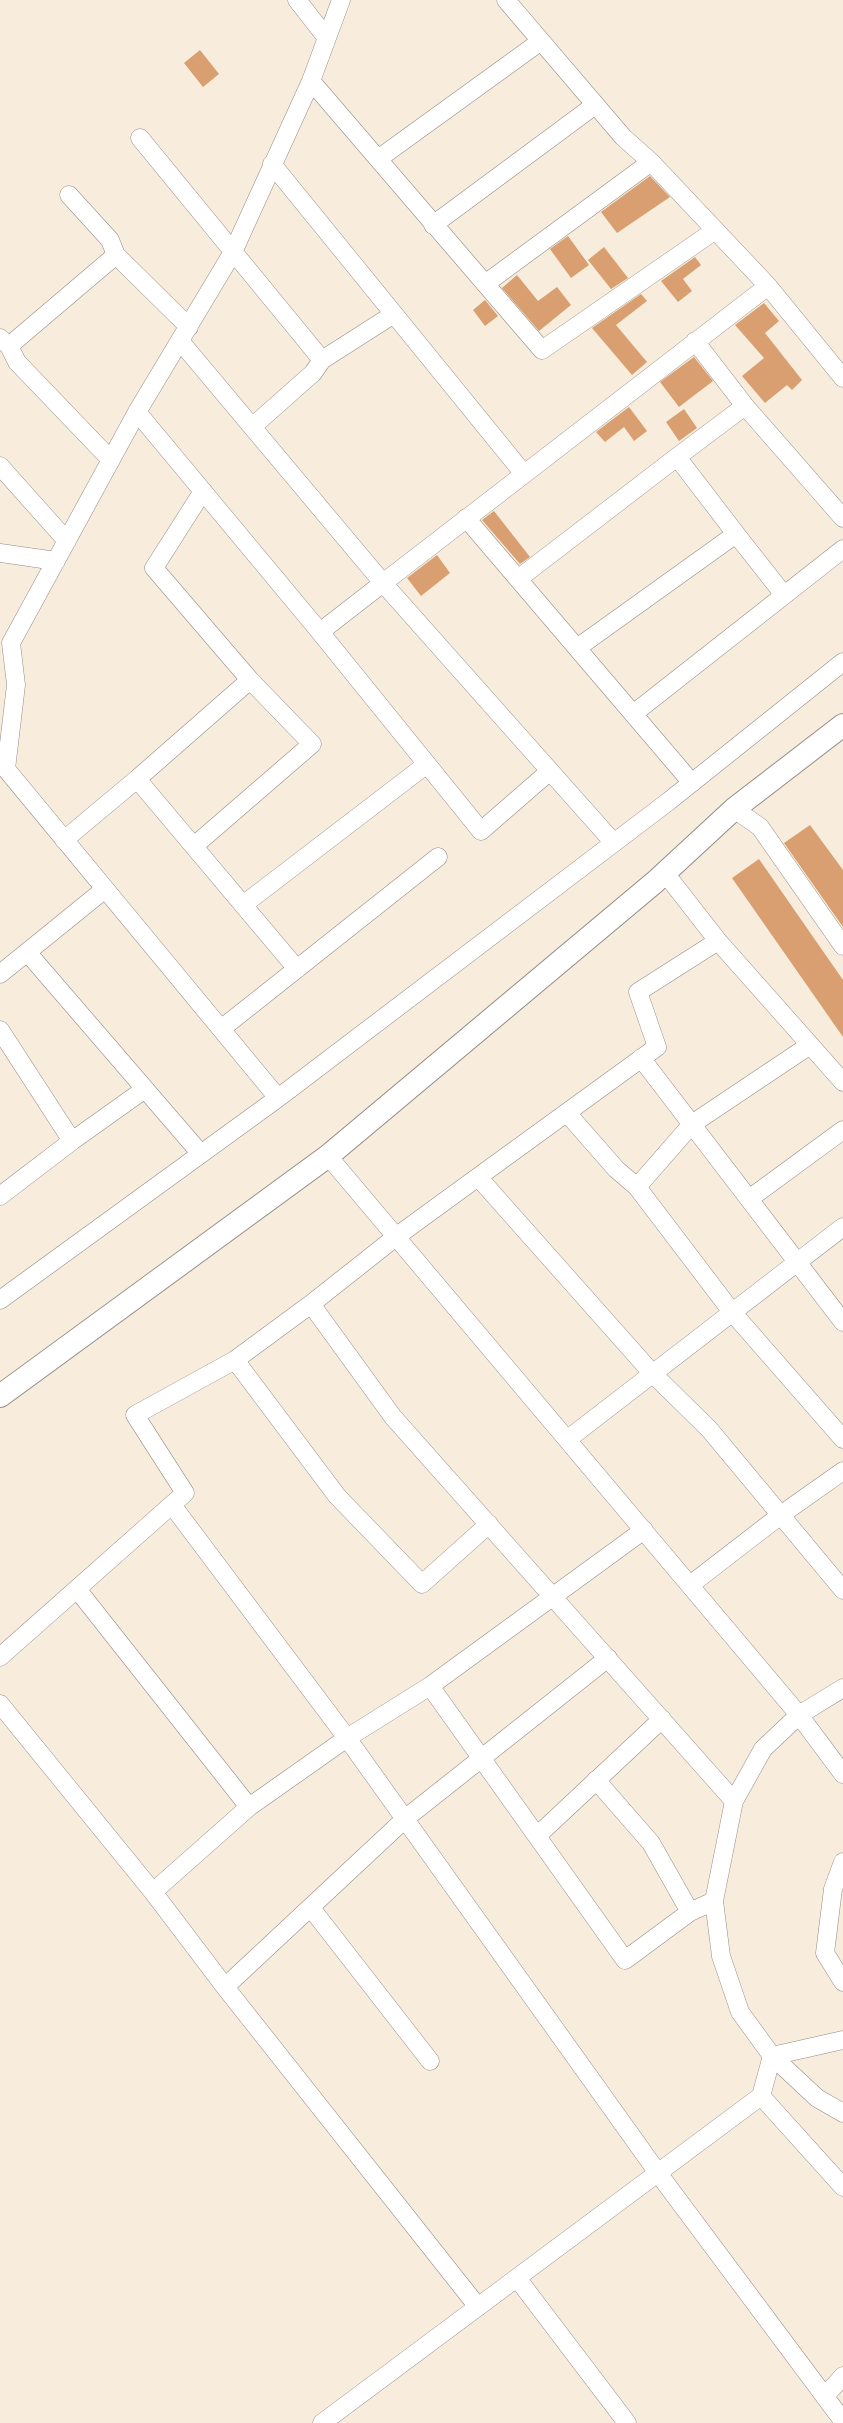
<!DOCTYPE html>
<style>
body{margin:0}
canvas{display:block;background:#f8ecdc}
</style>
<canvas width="843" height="2423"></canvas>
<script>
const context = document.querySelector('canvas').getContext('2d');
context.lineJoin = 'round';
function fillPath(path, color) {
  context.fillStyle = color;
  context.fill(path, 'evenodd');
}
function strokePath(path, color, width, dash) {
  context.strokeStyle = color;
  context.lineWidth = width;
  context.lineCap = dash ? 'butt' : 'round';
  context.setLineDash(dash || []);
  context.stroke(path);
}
fillPath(new Path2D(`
 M200 50 219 74 203 87 184 63Z
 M650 176 670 197 617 233 601 212Z
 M568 236 589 265 571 278 550 249Z
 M604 247 628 278 611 289 588 260Z
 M695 257 701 265 683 279 692 291 678 302 661 281Z
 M517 275 538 301 557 287 571 305 539 331 502 288Z
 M641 294 647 301 616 325 647 362 632 375 592 328Z
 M485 300 498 316 485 326 473 310Z
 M764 303 779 321 765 333 802 380 792 390 787 385 765 403 742 376 764 358 735 325Z
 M694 357 713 381 679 407 660 382Z
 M629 407 647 431 634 441 624 427 605 442 596 432Z
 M684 409 697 428 679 441 666 422Z
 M494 511 530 557 520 564 482 520Z
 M437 555 450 573 421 596 407 578Z
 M810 825 843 870V927L784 843Z
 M759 859 843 980V1037L732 878Z`), '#d99f70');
const minor = new Path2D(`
 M297 0 326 37
 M341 0 311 81 542 350 714 231
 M506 0 623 137 651 162 768 286 843 378
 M140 138 322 360
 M378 159 541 41
 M272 164 524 474
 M69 195 110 240 116 255 189 327
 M433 225 595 105
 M485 284 651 162
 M0 338 9 346 17 362 111 460
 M695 341 745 406 677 457 736 534
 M9 346 116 255
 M745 406 843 518
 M137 412 320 632 383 583 180 341
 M252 427 313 373 322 360 394 314
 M0 466 67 541
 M203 491 154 568 250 680 137 779 297 969
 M466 518 692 783
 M0 553 56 561
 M518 579 677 457
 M320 632 481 831 550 771
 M577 648 736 534 784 595
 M633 714 843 549
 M734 809 760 827 843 946
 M64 840 137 779
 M614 843 383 583 768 286
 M194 846 312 744 250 680
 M665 873 718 941
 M243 905 427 764
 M27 952 201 1154
 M0 974 105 889
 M221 1029 438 857
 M0 1030 72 1141 0 1196
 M641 1058 843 1322
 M278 1098 6 769 16 685 11 643 137 412 233 252 311 81
 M567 1113 616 1169 637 1187 732 1312 843 1439
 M72 1141 145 1089
 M328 1156 799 1715 843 1774
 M478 1177 657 1047 638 992 718 941 843 1082
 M637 1187 692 1124 810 1045
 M749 1199 843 1130
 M0 1300 278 1098 669 801 843 662
 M311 1304 235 1360 337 1496 422 1584 489 1524
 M568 1439 843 1227
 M172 1505 347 1738 658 2173 843 2421
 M644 1530 430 1686 625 1960 690 1912 714 1901
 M690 1585 782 1514 843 1471
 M77 1589 249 1807
 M0 1657 185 1493 135 1415 235 1360
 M843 1688 799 1715 763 1749 734 1801 714 1901 721 1956 740 2012 772 2056 817 2098 843 2113
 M0 1704 153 1892 225 1987 478 2307
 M596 1780 651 1843 690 1912
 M734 1801 393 1417 311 1304 397 1236 478 1177 652 1373 709 1429 843 1590
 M537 1836 662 1719
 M843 1862 833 1889 825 1953 843 1982
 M153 1892 249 1807 347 1738 430 1686
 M311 1908 430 2061
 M225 1987 406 1818 608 1658
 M761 2096 843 2187
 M517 2278 627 2423
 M825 2396 843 2376
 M322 2423 761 2096 772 2056 843 2040`);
const major = new Path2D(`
 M0 1396 328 1156 655 882 734 809 843 725`);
strokePath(minor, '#928c84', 19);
strokePath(major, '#928c84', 24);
strokePath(minor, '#fff', 18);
strokePath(major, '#fff', 22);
</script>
